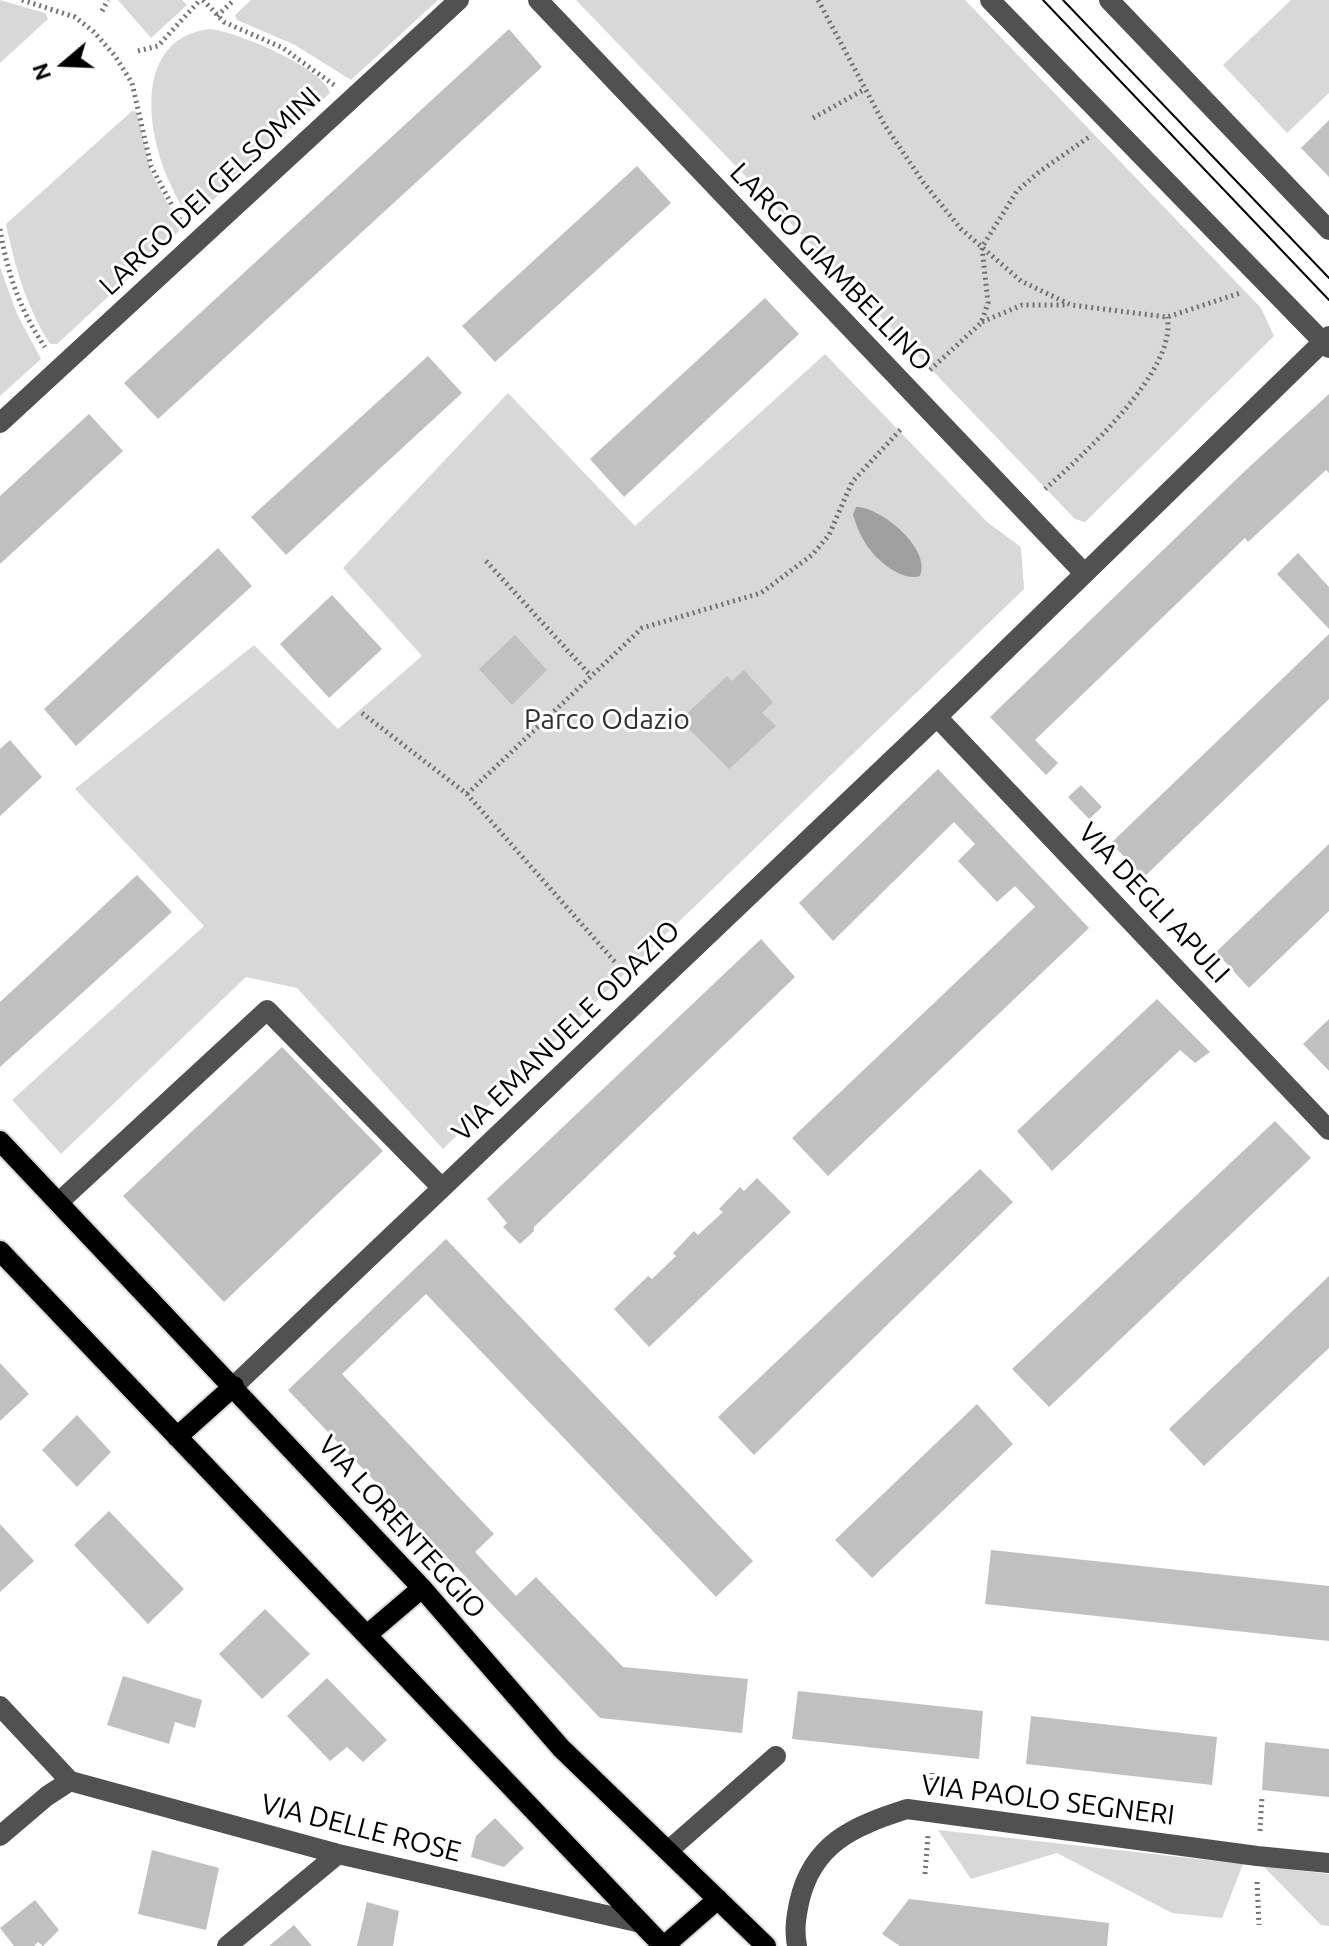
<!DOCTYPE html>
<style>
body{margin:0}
#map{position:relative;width:1329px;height:1946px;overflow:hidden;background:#fff;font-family:Ubuntu,sans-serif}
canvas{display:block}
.north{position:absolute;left:24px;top:24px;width:80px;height:80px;-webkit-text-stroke:6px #fff;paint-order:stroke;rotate:251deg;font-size:22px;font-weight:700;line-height:32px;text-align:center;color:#000}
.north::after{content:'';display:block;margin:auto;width:28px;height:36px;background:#000;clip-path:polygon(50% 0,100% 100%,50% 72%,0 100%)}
</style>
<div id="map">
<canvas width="1329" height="1946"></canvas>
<div class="north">N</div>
</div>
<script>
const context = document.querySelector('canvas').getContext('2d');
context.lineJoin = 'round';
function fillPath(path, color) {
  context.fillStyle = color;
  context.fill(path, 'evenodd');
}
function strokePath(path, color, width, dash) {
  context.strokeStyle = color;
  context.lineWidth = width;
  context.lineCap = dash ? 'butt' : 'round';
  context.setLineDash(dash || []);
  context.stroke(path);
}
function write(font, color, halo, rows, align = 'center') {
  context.font = font + ' Ubuntu,sans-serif';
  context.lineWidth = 6;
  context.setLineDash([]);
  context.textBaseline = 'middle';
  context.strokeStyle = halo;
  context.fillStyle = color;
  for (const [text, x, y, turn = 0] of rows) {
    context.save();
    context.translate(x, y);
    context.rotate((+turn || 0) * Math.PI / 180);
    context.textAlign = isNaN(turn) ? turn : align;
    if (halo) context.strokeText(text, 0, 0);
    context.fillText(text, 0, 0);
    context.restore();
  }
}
fillPath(new Path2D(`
 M0 0 45 13 48 19 0 63Z
 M118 0H182L187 5 151 38Z
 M251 0H438L351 80 295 45 237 20 235 15Z
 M576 0H965L1261 308 1274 336 1085 522 1075 519Z
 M1291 0H1329V93L1287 133 1223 65Z
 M210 29C235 31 324 68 330 93L195 217C182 212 175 194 170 183 146 132 133 38 210 29Z
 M132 111 137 112 151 172 179 225V231L57 344H50C26 306 15 267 6 224Z
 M0 267 17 314 41 359 0 396Z
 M825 354 987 522 1021 547 1024 589 443 1149 297 988 246 977 61 1154 12 1100 204 926 75 789 254 645 338 729 422 656 343 568 508 393 635 526Z
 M938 1830 1243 1864 1222 1918 1172 1913 1057 1853 971 1879Z
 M1263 1866 1329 1874V1926L1321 1925Z`), '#d8d8d8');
fillPath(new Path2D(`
 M856 507C881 507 932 549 920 576 900 582 872 557 863 539 858 531 856 523 853 515Z`), '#9f9f9f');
fillPath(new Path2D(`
 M509 29 542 67 158 419 124 383Z
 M1329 120V177L1301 148Z
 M637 166 671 203 495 362 462 326Z
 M765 298 799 334 624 497 590 459Z
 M428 356 462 393 286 555 251 517Z
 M1329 394V473L1326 470 1248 542 1245 538 1035 740 1058 763 1046 775 990 717 1247 469Z
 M89 414 123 451 0 564V496Z
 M218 548 252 586 76 746 44 709Z
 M1298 553 1329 587V629L1277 574Z
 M332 595 382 649 329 698 280 644Z
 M1329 634V699L1144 877 1111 843Z
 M515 635 547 670 512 705 479 669Z
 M744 670 773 702 762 713 776 726 729 769 680 720 727 676 732 681Z
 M10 740 42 777 0 816V749Z
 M938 769 1089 928 828 1176 792 1138 1035 907 1015 886 997 902 958 861 975 844 954 822 833 941 799 903Z
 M1081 785 1102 807 1089 819 1068 797Z
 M1329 844V911L1249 988 1216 952Z
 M137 875 172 912 0 1067V1002Z
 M761 939 795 977 534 1227V1231L520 1244 503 1227 507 1223 487 1199Z
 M1157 999 1210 1052 1195 1063 1180 1050 1052 1171 1017 1131Z
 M1329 1019V1071L1303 1044Z
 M282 1047 383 1151 224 1302 123 1196Z
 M1275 1121 1311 1158 1049 1407 1012 1369Z
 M980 1169 1013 1202 754 1455 718 1417Z
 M757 1178 791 1212 649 1347 614 1309 648 1276 652 1279 676 1256 673 1253 694 1231 698 1235 723 1212 719 1209 740 1187 744 1191Z
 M446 1239 753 1561 716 1597 426 1294 342 1374 494 1534 475 1552 516 1596 536 1577 623 1667 748 1679 742 1733 600 1718 288 1390Z
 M1329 1276V1348L1204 1466 1169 1429Z
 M0 1363 29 1394 0 1421Z
 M977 1404 1013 1444 872 1578 835 1540Z
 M77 1415 111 1452 77 1487 42 1450Z
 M109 1511 184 1589 148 1624 74 1545Z
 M0 1524 34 1561 0 1592Z
 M991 1550 1329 1586V1641L985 1604Z
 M265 1609 310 1654 262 1699 219 1654Z
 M123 1676 202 1700 195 1728 175 1722 169 1744 107 1725Z
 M327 1678 387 1740 363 1762 347 1747 330 1761 287 1716Z
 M798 1691 983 1711 979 1759 792 1739Z
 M1031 1716 1217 1737 1212 1785 1026 1764Z
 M1265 1742 1329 1749V1797L1262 1790Z
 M495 1818 524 1848 504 1867 471 1857 476 1836Z
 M152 1850 219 1868 206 1930 138 1914Z
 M909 1899 1109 1923 1107 1946H900L882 1934Z
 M35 1900 59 1930 43 1946 38 1942 34 1946H14L0 1928Z
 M367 1902 399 1911 393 1946H357Z
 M294 1925 312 1946H269Z`), '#c0c0c0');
const major = new Path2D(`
 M0 1141 422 1588 561 1748 766 1946
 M0 1251 663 1946
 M177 1437 234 1386
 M368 1634 422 1588
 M664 1946 718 1899`);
strokePath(major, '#dbdbdb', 24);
strokePath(new Path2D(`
 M22 0 75 17 94 32 115 56 132 83 151 166 182 224
 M203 0 224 22 283 48 334 85
 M818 0 884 124 923 182 961 229 1021 281 1071 305 1167 317 1240 293
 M102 11 108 0
 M217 16 234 0
 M138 51 158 46 200 0
 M813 118 865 89
 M0 229C7 272 20 311 45 347
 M982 322 1022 305H1068
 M930 370 981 323 988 303 982 247 1017 191 1039 172 1089 137
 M1045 489C1081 457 1179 369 1167 317
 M486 561 591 676
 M362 713 467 794 615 962
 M467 794 642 628 761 593 812 555 829 535 852 482 902 428
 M932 1786V1773
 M1260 1831 1262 1796
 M925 1874 928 1835
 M1257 1882 1259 1925`), '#737373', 5, [2, 4]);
strokePath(new Path2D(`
 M538 0 1084 573
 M990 0 1329 348
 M1109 0 1329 230
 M0 423 459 0
 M937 717 1329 1130
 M59 1202 267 1010 442 1188
 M234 1386 937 717 1329 336
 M0 1706 70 1781 338 1854 641 1923
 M0 1836 47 1796 70 1781
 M669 1850 776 1756
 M227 1946 338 1854
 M797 1946C794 1930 796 1918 799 1903 812 1843 854 1826 907 1809L1257 1856 1329 1863`), '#515151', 20);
strokePath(major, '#000', 20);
strokePath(new Path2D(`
 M1043 0 1329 300
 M1063 0 1329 278`), '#000', 2);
write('28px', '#000', '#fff', [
 ["LARGO DEI GELSOMINI",210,191,-43],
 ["LARGO GIAMBELLINO",831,267,46],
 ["VIA DEGLI APULI",1154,903,47],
 ["VIA EMANUELE ODAZIO",566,1031,-44],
 ["VIA LORENTEGGIO",402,1527,48],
 ["VIA PAOLO SEGNERI",1048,1800,7],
 ["VIA DELLE ROSE",361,1828,14]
]);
write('28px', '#2f2f2f', '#fff', [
 ["Parco Odazio",607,720]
]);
</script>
